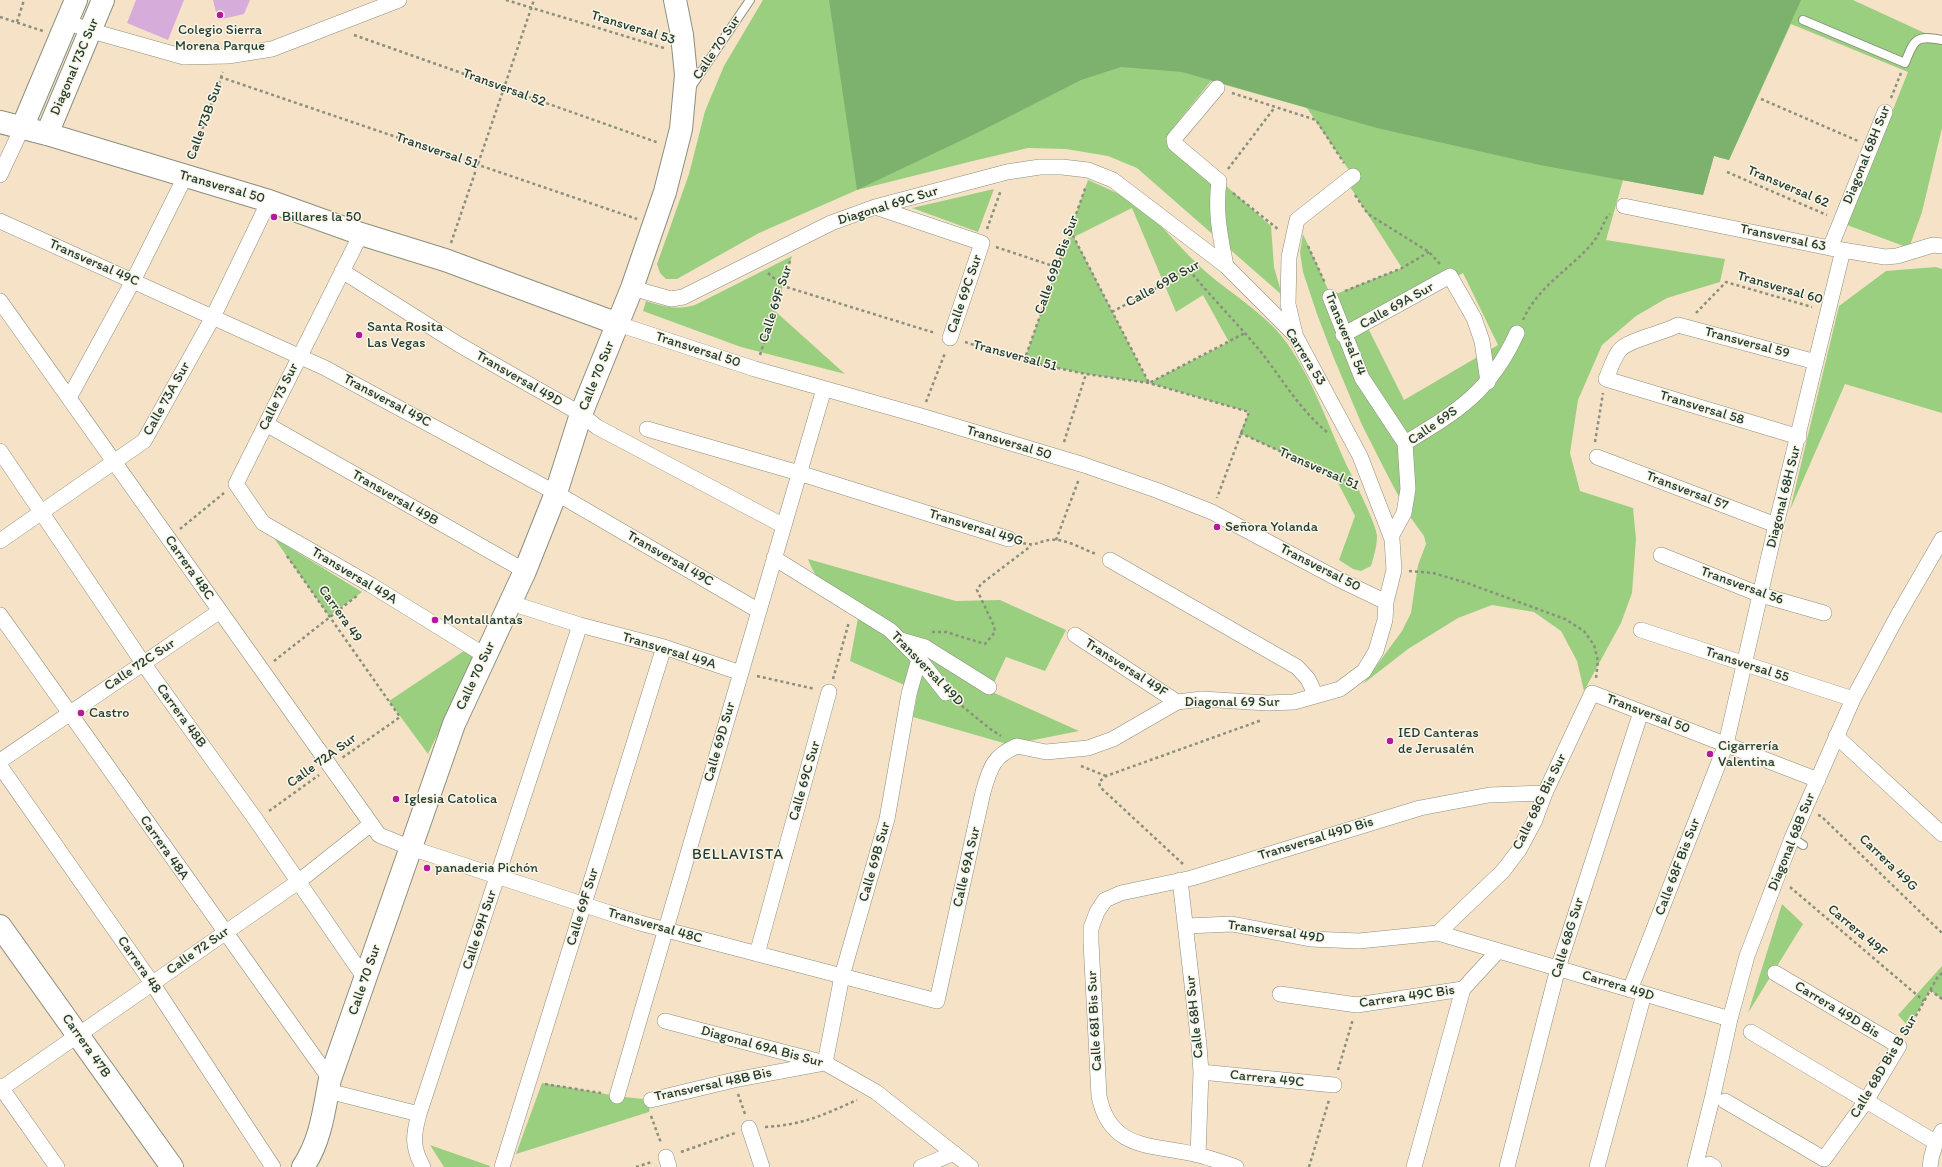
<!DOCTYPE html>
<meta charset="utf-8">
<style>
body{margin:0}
canvas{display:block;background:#f6e2c7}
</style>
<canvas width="1942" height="1167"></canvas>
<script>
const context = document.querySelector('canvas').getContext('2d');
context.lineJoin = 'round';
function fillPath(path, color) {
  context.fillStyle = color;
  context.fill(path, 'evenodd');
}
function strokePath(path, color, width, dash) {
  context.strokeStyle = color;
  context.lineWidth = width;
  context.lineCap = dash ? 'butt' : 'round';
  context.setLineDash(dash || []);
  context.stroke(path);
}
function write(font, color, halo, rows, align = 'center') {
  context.font = font + ' Itim,sans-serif';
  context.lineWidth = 3;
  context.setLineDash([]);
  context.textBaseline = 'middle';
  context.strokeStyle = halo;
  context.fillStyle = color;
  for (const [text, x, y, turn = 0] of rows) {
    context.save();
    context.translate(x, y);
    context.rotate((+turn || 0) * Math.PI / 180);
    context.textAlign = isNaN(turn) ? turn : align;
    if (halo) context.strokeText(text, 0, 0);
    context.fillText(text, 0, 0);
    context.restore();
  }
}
fillPath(new Path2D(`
 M763 0H1853L1942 41V128L1922 212 1909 248 1847 225 1908 72 1791 24 1729 160 1714 156 1703 195 1623 180 1606 240 1725 259 1720 282 1667 298 1636 316 1602 345 1578 400 1570 453 1580 491 1633 508 1636 539 1632 593 1621 623 1584 691 1577 661 1561 631 1534 612 1492 605 1458 618 1408 649 1363 684 1402 631 1411 613 1418 565 1426 544 1424 536 1408 514 1390 480 1362 425 1333 356 1317 314 1303 272 1300 252 1303 234 1331 296 1402 268 1347 182 1353 176 1307 108 1211 81 1168 134 1271 226 1274 267 1282 295 1137 168 1108 156 1066 149 1028 148 973 161 857 190 759 233 677 279H666L660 273 657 264 689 174 705 111 724 66ZM1463 273 1498 345 1404 400 1367 326Z
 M1088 180C1106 188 1126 196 1141 208 1165 227 1183 252 1206 272 1234 296 1271 317 1291 349 1315 385 1328 425 1346 464 1353 478 1376 523 1377 536 1377 546 1374 556 1371 566L1361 571 1353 569 1339 560 1355 516 1335 477 1240 433 1249 412 1149 383 1086 374 1024 361ZM1132 208 1176 312 1203 295 1229 342 1149 383 1074 237Z
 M994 189 978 232 912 208Z
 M792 256 775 311 845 374 741 347 643 311 646 301C666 307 675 310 695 305Z
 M1936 267 1942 269V413L1845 384 1790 510 1839 306 1886 271Z
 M274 538 362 592 329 616Z
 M808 559 956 601 1000 600 1066 630 1045 671 1006 657 990 691 1079 731 1029 741 1007 744 913 717 918 691 850 661 858 618C838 600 817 585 808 559Z
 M464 651 475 657 428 754 389 701Z
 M1782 904 1803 924 1748 1013Z
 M1942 966V999L1930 990 1909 1027 1898 1015Z
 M542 1083 617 1096 651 1100 649 1112 516 1154Z
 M430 1145 490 1166V1167H444Z`), '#9bcf80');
fillPath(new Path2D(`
 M829 0H1801L1729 160 1714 156 1703 195 1540 165 1377 128 1182 72 1121 67 1081 80 979 132 857 190Z`), '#7cb26e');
fillPath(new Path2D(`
 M136 0H184L168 40 127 23Z
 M213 0H250L244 14 218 20Z`), '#d6adda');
const lane = new Path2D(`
 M1803 20 1905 63C1914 39 1916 35 1942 40
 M691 87 750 0
 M1792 838 1803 845`);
const street = new Path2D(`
 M66 22 99 33 184 57 228 56 272 49 399 0
 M1217 88 1174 139 1175 144 1219 181C1215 213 1220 235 1226 266
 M0 175 22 128
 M1624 206 1830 248 1885 257 1897 256 1933 245 1942 246
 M875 207 982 243 950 338
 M0 221 325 368 556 493 759 611
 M361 234 236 484 263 523 371 585 486 656
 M1830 248 1885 112
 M342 271 458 344 581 414 597 427 784 526
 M1330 297 1362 378 1405 443
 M0 301 379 835 411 848 640 923 937 1001 983 792C990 768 993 756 1017 746L1046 752 1088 748 1113 739 1177 702 1202 699 1267 703 1294 702 1340 689 1364 671 1376 651 1385 620 1386 602 1394 570 1392 539 1360 456 1295 335 1226 266 1113 180 1088 170 1062 167H1040L1007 172 875 207 831 223 683 297 671 299 632 288
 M618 324 755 369 921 416 1084 465 1156 490 1212 512 1336 578 1386 602
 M1295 334 1288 304 1289 257 1297 220 1353 176
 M1343 335 1450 276 1474 318 1482 341 1488 382
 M69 398 133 281 185 177
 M266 424 525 571
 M647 429 799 473 1009 539
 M1799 437 1606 379C1610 370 1613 359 1619 351 1626 340 1664 333 1678 325L1816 362
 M0 451 143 663 256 820 366 980
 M1597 457 1776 525
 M1392 535 1404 513 1408 489 1405 443C1458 411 1490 392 1517 333
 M0 541 144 441 213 317 269 201
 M1661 555 1761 595 1824 613
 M774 558 890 630 919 659 946 693
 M1110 560 1297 667 1308 679 1316 696
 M511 603 580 625 664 647 741 673
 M0 615 330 1079
 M1641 630 1853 699
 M1075 635 1177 702
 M901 640 925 647 989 687
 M1836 736 1942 834
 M0 761 220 611
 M0 766 152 983 273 1167
 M1180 880 1199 1045 1201 1072 1198 1155
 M1186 926 1232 924 1310 939 1359 941 1438 933 1730 1019
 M1438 933 1503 871 1519 850 1535 820 1545 793 1592 693 1818 780
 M757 954 829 692
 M1630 990 1726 744 1776 525 1843 250
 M1280 994 1357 1005 1463 989
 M665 1021 825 1063 876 1092 971 1167
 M1751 1032 1935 1142
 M825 1063 842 976 887 819 909 694 919 659
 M1201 1072 1334 1085
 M0 1086 57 1167
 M2 1088 298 882 371 824
 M328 1091 419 1114
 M617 1096 824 389
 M651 1100 734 1080 820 1064
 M1725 1101 1824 1159 1866 1101 1899 1046 1775 973
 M749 1128 762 1167
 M666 1157 669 1167
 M1709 1164 1714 1167
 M423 1167C412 1147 413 1136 419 1114L580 625
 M502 1167 664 647
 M921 1167 954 1153
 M1236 1167C1224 1163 1211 1158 1198 1155 1155 1144 1110 1152 1099 1096L1091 942V928L1097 912 1105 900 1121 893 1192 878 1420 808 1489 795 1545 793
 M1414 1167 1463 989 1498 951
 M1507 1167 1558 968 1641 712
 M1597 1167 1644 994
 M1695 1167 1713 1095 1730 1019 1747 956 1792 838 1853 699 1898 615 1942 539
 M1930 1167C1931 1153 1935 1143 1942 1131`);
const secondary = new Path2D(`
 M0 122 47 134 269 201 361 234 445 260 618 324
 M22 128 76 0
 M47 134 103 0
 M0 926 172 1167
 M303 1167C321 1140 324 1110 330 1079L454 724 525 571 556 493 581 414 632 288 665 192 681 129 686 75 682 35 675 0`);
strokePath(lane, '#8a907e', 10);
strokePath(street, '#8a907e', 16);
strokePath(secondary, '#8a907e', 24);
strokePath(new Path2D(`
 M506 0 664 48
 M0 17 43 31
 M17 22 24 0
 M354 35 659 143
 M220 77 637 219
 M1232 93 1316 120 1344 163
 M1891 98 1901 73
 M1761 99 1858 141
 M192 157 223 72
 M1228 169 1275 107
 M1727 172 1827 215
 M1233 193 1279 230
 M1355 195 1368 214 1429 252 1440 264
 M987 229 1001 190
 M1070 230 1149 383 1245 333
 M451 243 534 0
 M1308 246 1325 283
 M996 247 1056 267
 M1189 270C1212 298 1238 324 1261 352 1282 379 1301 411 1327 432
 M768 273 783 286 935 333
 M1345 291 1402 268 1429 252
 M1112 312 1198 265
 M1696 313 1726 282 1812 307
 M1523 320C1537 288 1567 271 1589 247 1598 238 1602 226 1608 215L1610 214
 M965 342 1024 361 1086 374 1149 383 1249 412 1217 498
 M760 355 790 261
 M1024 361 1086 186
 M926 402 945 353
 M1240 433 1355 485
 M1064 442 1086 374
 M1595 442 1603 393
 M180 529 224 493
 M1056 540 1079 479
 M1023 543C1036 547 1038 541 1050 540 1065 538 1082 549 1096 554
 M287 556 400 717 342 758
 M1409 571 1433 573 1467 583 1565 619 1584 631 1594 645 1598 661 1596 678
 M932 632H946L985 644 995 632 994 626 977 590 981 584 1031 546
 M274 661 358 595
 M757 676 815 689
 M833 679 849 622
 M957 702 989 728 1001 736
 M1081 766 1106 776
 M269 811 319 775
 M1818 815 1821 816 1942 933
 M1183 864 1100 787 1099 782 1106 776 1262 720
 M1790 887 1924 1001
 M1930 990 1942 999
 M1907 1032 1937 978 1942 973
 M1338 1070 1353 1019
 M545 1084 601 1093
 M738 1094 745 1114
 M651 1116 661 1143
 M765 1127C803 1125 823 1115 857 1100
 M681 1152 735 1133
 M636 1167 652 1162
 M1309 1167 1329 1100`), '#8a907e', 2.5, [3, 3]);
strokePath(lane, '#fff', 8);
strokePath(street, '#fff', 15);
strokePath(secondary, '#fff', 22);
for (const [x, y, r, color] of [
 [220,15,4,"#b5179e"],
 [274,217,4,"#b5179e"],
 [359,335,4,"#b5179e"],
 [1217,527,4,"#b5179e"],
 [435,620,4,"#b5179e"],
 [81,713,4,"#b5179e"],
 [1390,741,4,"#b5179e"],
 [1710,754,4,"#b5179e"],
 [396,799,4,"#b5179e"],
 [427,868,4,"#b5179e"]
]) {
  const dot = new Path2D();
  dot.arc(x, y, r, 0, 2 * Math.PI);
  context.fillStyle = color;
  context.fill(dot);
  strokePath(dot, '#fcf5e5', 1.5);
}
write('14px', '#1f3d34', '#fcf5e5', [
 ["Transversal 53",633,28,17],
 ["Calle 70 Sur",717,48,-56],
 ["Diagonal 73C Sur",75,67,-67],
 ["Transversal 52",504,88,20],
 ["Calle 73B Sur",205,121,-70],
 ["Transversal 51",437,151,19],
 ["Diagonal 68H Sur",1867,155,-68],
 ["Transversal 50",222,187,16],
 ["Transversal 62",1788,187,23],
 ["Diagonal 69C Sur",888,206,-17],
 ["Transversal 63",1783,238,12],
 ["Transversal 49C",94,263,24],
 ["Calle 69B Bis Sur",1057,265,-70],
 ["Calle 69B Sur",1163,284,-29],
 ["Transversal 60",1780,288,16],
 ["Calle 69C Sur",965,294,-71],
 ["Calle 69F Sur",776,304,-72],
 ["Calle 69A Sur",1397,306,-29],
 ["Transversal 54",1345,334,68],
 ["Transversal 59",1747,343,15],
 ["Transversal 50",698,350,18],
 ["Transversal 51",1015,356,15],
 ["Carrera 53",1305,357,58],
 ["Calle 70 Sur",597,376,-68],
 ["Transversal 49D",519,379,30],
 ["Calle 73 Sur",279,397,-64],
 ["Calle 73A Sur",167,399,-61],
 ["Transversal 49C",387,401,28],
 ["Transversal 58",1702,408,17],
 ["Calle 69S",1433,426,-35],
 ["Transversal 50",1009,443,17],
 ["Transversal 51",1319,469,24],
 ["Transversal 57",1687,491,21],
 ["Diagonal 68H Sur",1784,497,-76],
 ["Transversal 49B",395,498,30],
 ["Transversal 49G",976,528,17],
 ["Transversal 49C",670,559,30],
 ["Carrera 48C",189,568,55],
 ["Transversal 50",1320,568,27],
 ["Transversal 49A",354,576,31],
 ["Transversal 56",1742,586,20],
 ["Carrera 49",340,614,55],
 ["Transversal 49A",669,651,17],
 ["Calle 72C Sur",140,665,-34],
 ["Transversal 55",1747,665,18],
 ["Transversal 49F",1126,668,33],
 ["Transversal 49D",927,669,46],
 ["Calle 70 Sur",476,676,-65],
 ["Diagonal 69 Sur",1232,702],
 ["Transversal 50",1648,714,21],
 ["Carrera 48B",181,716,54],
 ["Calle 69D Sur",720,742,-74],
 ["Calle 72A Sur",322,761,-36],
 ["Calle 69C Sur",805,781,-74],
 ["Calle 68G Bis Sur",1540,802,-64],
 ["Transversal 49D Bis",1316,839,-17],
 ["Diagonal 68B Sur",1792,842,-68],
 ["Carrera 48A",164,848,55],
 ["Calle 69B Sur",875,862,-74],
 ["Carrera 49G",1888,863,44],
 ["Calle 69A Sur",967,867,-77],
 ["Calle 68F Bis Sur",1678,867,-69],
 ["Calle 69F Sur",583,907,-73],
 ["Transversal 48C",655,926,16],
 ["Calle 69H Sur",480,930,-72],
 ["Carrera 49F",1857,931,40],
 ["Transversal 49D",1276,932,8],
 ["Calle 68G Sur",1568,938,-73],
 ["Calle 72 Sur",198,951,-35],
 ["Carrera 48",139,965,55],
 ["Calle 70 Sur",365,980,-71],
 ["Carrera 49D",1618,986,17],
 ["Carrera 49C Bis",1407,997,-8],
 ["Carrera 49D Bis",1837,1010,31],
 ["Calle 68H Sur",1195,1017,-96],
 ["Calle 68I Bis Sur",1095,1021,-93],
 ["Carrera 47B",86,1046,55],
 ["Diagonal 69A Bis Sur",762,1047,15],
 ["Calle 68D Bis B Sur",1884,1067,-59],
 ["Carrera 49C",1267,1079,6],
 ["Transversal 48B Bis",713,1085,-12]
]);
write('14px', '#1f3d34', '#fcf5e5', [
 ["Colegio Sierra",220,30,"center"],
 ["Morena Parque",220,46,"center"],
 ["Billares la 50",282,217],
 ["Santa Rosita",367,327],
 ["Las Vegas",367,343],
 ["Señora Yolanda",1225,527],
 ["Montallantas",443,620],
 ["Castro",89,713],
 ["IED Canteras",1398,733],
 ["de Jerusalén",1398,749],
 ["Cigarrería",1718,746],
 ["Valentina",1718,762],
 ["Iglesia Catolica",404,799],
 ["panaderia Pichón",435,868]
], 'left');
context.letterSpacing = '1px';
write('15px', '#1f3d34', '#fcf5e5', [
 ["BELLAVISTA",738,855]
]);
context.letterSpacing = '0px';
</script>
